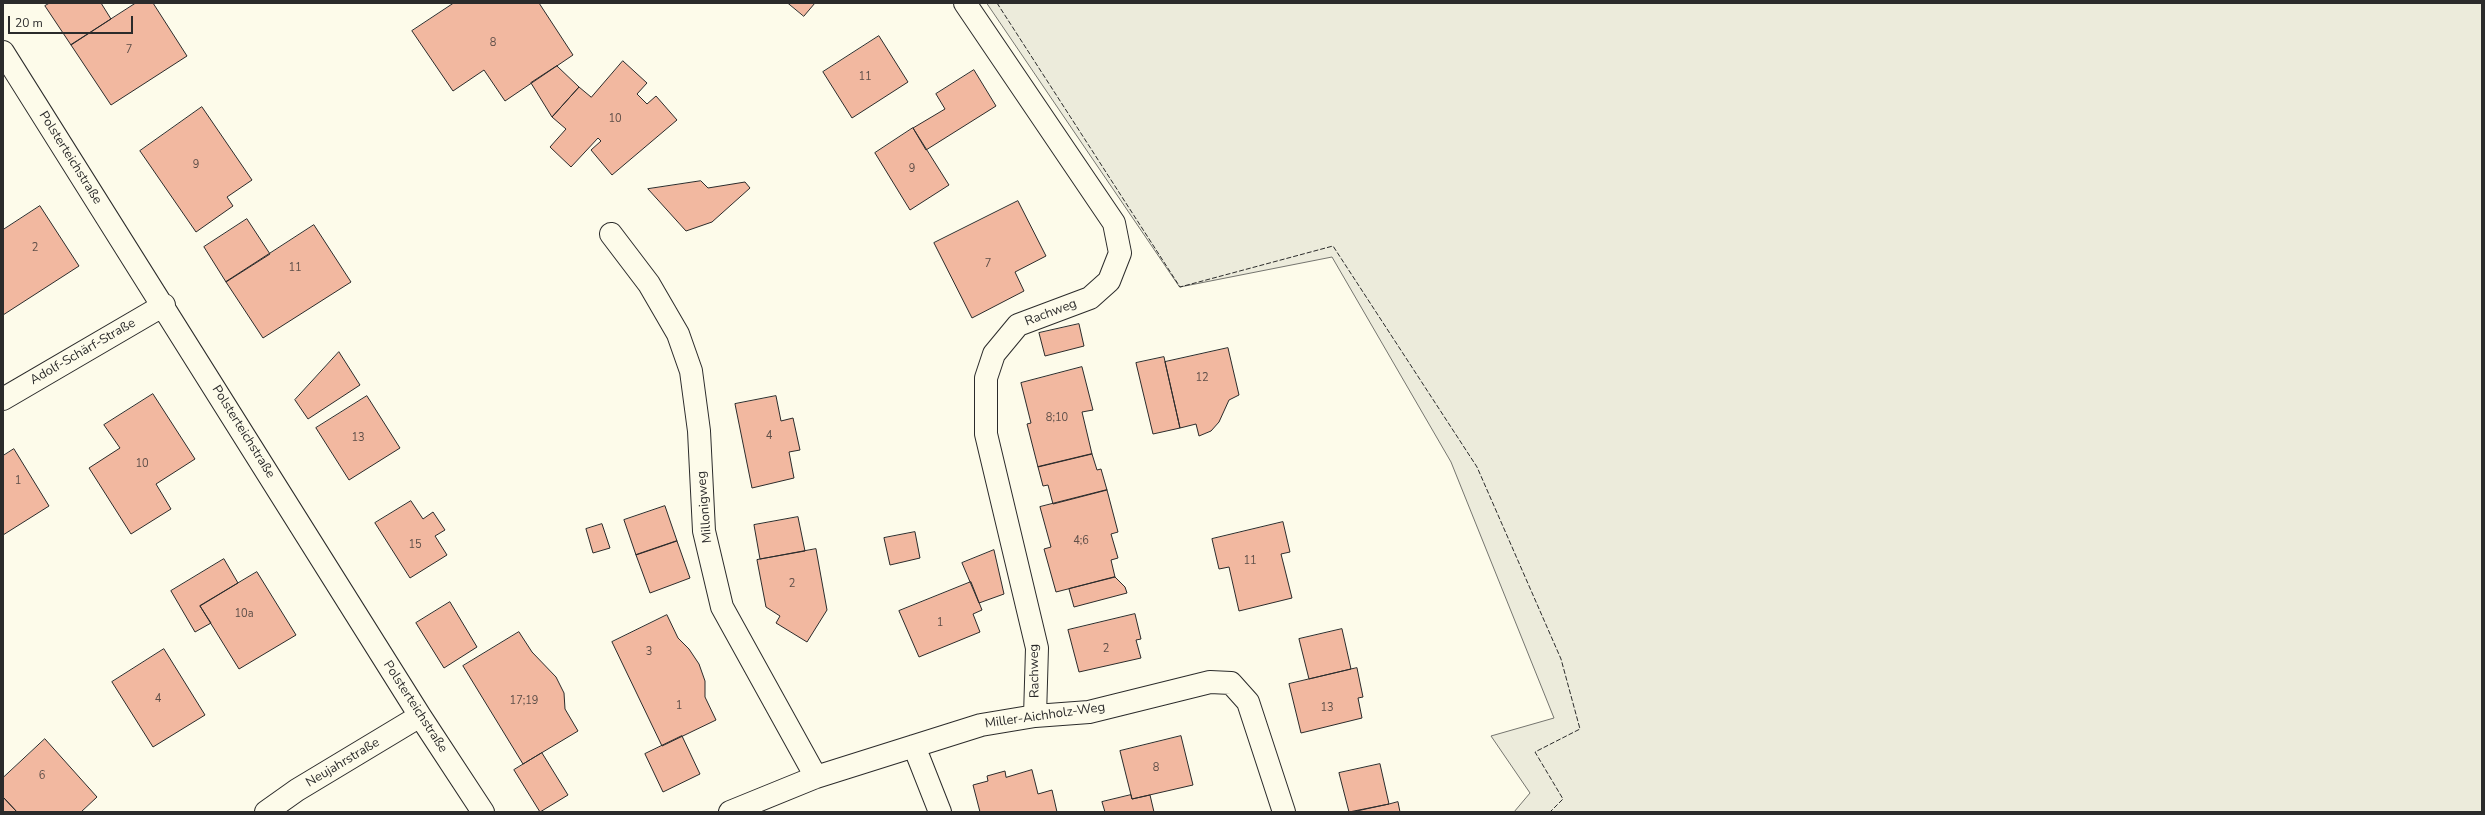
<!DOCTYPE html>
<meta charset="utf-8">
<style>
body{margin:0}
#map{position:relative;width:2485px;height:815px;overflow:hidden;background:#fdfbea;font-family:"Nunito Sans",sans-serif}
canvas{display:block}
.frame{position:absolute;inset:0;border:4px solid #2b2b2b;pointer-events:none}
.scale{position:absolute;left:8px;top:16px;width:125px;height:18px;box-sizing:border-box;border:2px solid #2b2b2b;border-top:0;padding-left:5px;font-size:12px;line-height:14px;white-space:nowrap;color:#2b2b2b;-webkit-text-stroke:3px #fdfbea;paint-order:stroke}
</style>
<div id="map">
<canvas width="2485" height="815"></canvas>
<div class="frame"></div>
<div class="scale">20 m</div>
</div>
<script>
const context = document.querySelector('canvas').getContext('2d');
context.lineJoin = 'round';
function fillPath(path, color) {
  context.fillStyle = color;
  context.fill(path, 'evenodd');
}
function strokePath(path, color, width, dash) {
  context.strokeStyle = color;
  context.lineWidth = width;
  context.lineCap = dash ? 'butt' : 'round';
  context.setLineDash(dash || []);
  context.stroke(path);
}
function write(font, color, halo, rows, align = 'center') {
  context.font = font + ' "Nunito Sans",sans-serif';
  context.lineWidth = 3;
  context.setLineDash([]);
  context.textBaseline = 'middle';
  context.strokeStyle = halo;
  context.fillStyle = color;
  for (const [text, x, y, turn = 0] of rows) {
    context.save();
    context.translate(x, y);
    context.rotate((+turn || 0) * Math.PI / 180);
    context.textAlign = isNaN(turn) ? turn : align;
    if (halo) context.strokeText(text, 0, 0);
    context.fillText(text, 0, 0);
    context.restore();
  }
}
const green = new Path2D(`
 M987 3H2482V812H1514L1530 793 1491 736 1554 718 1451 462 1332 257 1180 287Z`);
fillPath(green, '#ecebdb');
strokePath(green, '#74746e', 1);
const building = new Path2D(`
 M50 3H101L111 19 71 45 45 6Z
 M136 3H153L187 56 111 105 71 45Z
 M454 3H539L573 55 505 101 484 70 453 91 412 31Z
 M788 3H815L804 16Z
 M879 36 908 82 852 118 823 72Z
 M623 61 647 83 637 94 647 104 656 96 677 120 612 175 591 150 601 141 598 138 571 167 550 147 566 129 552 117 579 87 591 97Z
 M557 66 579 87 552 117 531 83Z
 M974 70 996 106 926 150 913 128 945 109 936 94Z
 M202 107 252 180 227 197 233 206 196 232 140 151Z
 M913 128 949 185 910 210 875 153Z
 M701 181 708 188 745 182 750 188 712 222 686 231 648 189Z
 M1018 201 1046 256 1015 272 1024 291 972 318 934 243Z
 M40 206 79 266 3 315V230Z
 M247 219 270 254 226 282 204 247Z
 M314 225 351 282 263 338 226 282Z
 M1079 324 1084 346 1045 356 1039 333Z
 M1228 348 1239 395 1229 400 1219 422 1211 431 1199 436 1196 424 1180 428 1165 362Z
 M339 352 360 385 308 419 295 400Z
 M1164 357 1180 428 1153 434 1136 363Z
 M1082 367 1093 410 1082 412 1092 454 1038 467 1027 424 1031 423 1021 383Z
 M153 394 195 459 156 484 171 509 131 534 89 468 120 448 104 425Z
 M367 396 400 448 349 480 316 428Z
 M776 396 781 421 793 418 800 450 789 452 794 478 752 488 735 404Z
 M14 449 49 506 3 535V456Z
 M1092 454 1097 470 1101 469 1107 490 1053 504 1048 485 1043 486 1038 467Z
 M1107 490 1118 532 1111 534 1118 558 1111 560 1115 577 1056 592 1044 549 1051 547 1040 507Z
 M411 501 423 519 433 512 445 530 435 536 447 555 410 578 375 523Z
 M665 506 677 541 636 555 624 520Z
 M798 517 805 551 760 559 754 525Z
 M1283 522 1290 552 1281 554 1292 598 1239 611 1229 567 1219 569 1212 539Z
 M602 524 610 548 593 553 586 529Z
 M915 532 920 558 890 565 884 538Z
 M677 541 690 578 650 593 636 555Z
 M816 549 827 610 807 642 776 623 780 616 766 607 757 560Z
 M994 550 1004 594 979 603 962 563Z
 M224 559 238 583 200 606 211 623 195 632 171 591Z
 M257 572 296 635 239 669 200 606Z
 M1115 577 1125 587 1127 593 1074 607 1069 589Z
 M971 582 982 610 973 614 980 632 919 657 899 611Z
 M450 602 477 647 444 668 416 623Z
 M1135 614 1141 639 1136 640 1141 658 1079 672 1068 630Z
 M667 615 678 638 689 649 699 664 705 681V697L716 720 662 746 612 642Z
 M1342 629 1351 669 1309 679 1299 639Z
 M519 632 532 652 556 677 564 693 565 709 578 731 523 764 463 666Z
 M164 649 205 715 153 747 112 682Z
 M1357 668 1363 697 1358 698 1362 718 1301 733 1289 684Z
 M682 736 700 774 663 792 645 754Z
 M1181 736 1193 785 1132 799 1120 751Z
 M45 739 97 797 81 812H17L3 797V778Z
 M542 753 568 795 540 812 514 770Z
 M1380 764 1389 804 1349 812 1339 773Z
 M1032 770 1038 794 1052 790 1057 812H980L973 785 988 781 987 776 1005 771 1006 777Z
 M1131 795 1132 799 1150 795 1154 812H1105L1102 802Z
 M3 797 17 812H3Z
 M1398 802 1400 812H1352L1389 804Z`);
fillPath(building, '#f2b8a0');
strokePath(building, '#2b2b2b', 1);
const street = new Path2D(`
 M965 3 1114 223 1120 253 1109 281 1090 298 1018 325 994 354 986 378V434L1037 648 1035 716
 M3 52 420 716 483 812
 M611 234 649 284 678 334 691 371 699 431 704 531 722 607 816 777
 M3 399 164 305
 M914 746 940 812
 M266 812 297 790 420 716
 M730 812 816 777 981 725 1035 716 1089 712 1210 682 1231 683 1248 702 1284 812`);
strokePath(street, '#2b2b2b', 24);
strokePath(street, '#fdfbea', 22);
strokePath(new Path2D(`
 M997 3 1180 287 1333 246 1477 467 1561 659 1580 729 1535 752 1563 799 1550 812`), '#2b2b2b', 1, [5, 2]);
write('11px', '#5d4e48', null, [
 ["8",493,43],
 ["7",129,50],
 ["11",865,77],
 ["10",615,119],
 ["9",196,165],
 ["9",912,169],
 ["2",35,248],
 ["7",988,264],
 ["11",295,268],
 ["12",1202,378],
 ["8;10",1057,418],
 ["4",769,436],
 ["13",358,438],
 ["10",142,464],
 ["1",18,481],
 ["4;6",1081,541],
 ["15",415,545],
 ["11",1250,561],
 ["2",792,584],
 ["10a",244,614],
 ["1",940,623],
 ["2",1106,649],
 ["3",649,652],
 ["4",158,699],
 ["17;19",524,701],
 ["1",679,706],
 ["13",1327,708],
 ["8",1156,768],
 ["6",42,776]
]);
write('13px', '#2b2b2b', '#fdfbea', [
 ["Polsterteichstraße",70,158,58],
 ["Rachweg",1051,313,-21],
 ["Adolf-Schärf-Straße",83,352,-30],
 ["Polsterteichstraße",243,432,58],
 ["Millonigweg",705,507,-95],
 ["Rachweg",1035,671,-91],
 ["Polsterteichstraße",415,707,57],
 ["Miller-Aichholz-Weg",1045,716,-8],
 ["Neujahrstraße",343,763,-31]
]);
</script>
